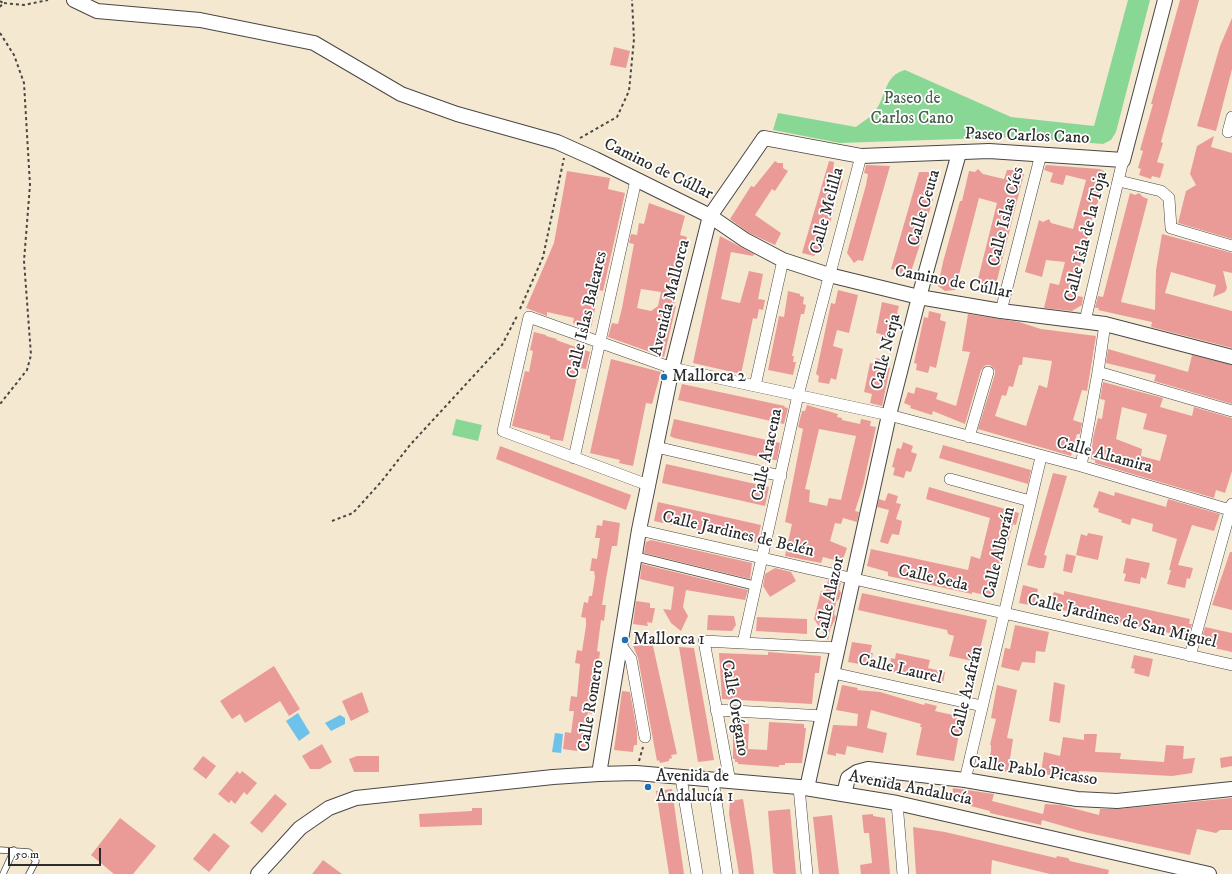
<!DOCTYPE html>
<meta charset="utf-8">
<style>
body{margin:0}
#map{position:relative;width:1232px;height:874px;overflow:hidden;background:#f4e8d0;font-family:"IM FELL DW Pica",serif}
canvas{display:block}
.scale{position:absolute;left:8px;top:848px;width:93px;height:18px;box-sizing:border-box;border:2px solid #2b2b2b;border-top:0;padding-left:5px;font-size:12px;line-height:14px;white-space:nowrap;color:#2b2b2b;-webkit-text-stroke:3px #fff;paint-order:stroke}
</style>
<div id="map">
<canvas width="1232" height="874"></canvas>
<div class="scale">50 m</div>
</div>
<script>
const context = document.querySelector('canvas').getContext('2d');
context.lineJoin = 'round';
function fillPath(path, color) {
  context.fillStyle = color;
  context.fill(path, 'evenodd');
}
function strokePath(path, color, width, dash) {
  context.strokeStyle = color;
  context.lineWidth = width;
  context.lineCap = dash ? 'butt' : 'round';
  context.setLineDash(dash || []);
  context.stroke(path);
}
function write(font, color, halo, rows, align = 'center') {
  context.font = font + ' "IM FELL DW Pica",serif';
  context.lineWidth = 3.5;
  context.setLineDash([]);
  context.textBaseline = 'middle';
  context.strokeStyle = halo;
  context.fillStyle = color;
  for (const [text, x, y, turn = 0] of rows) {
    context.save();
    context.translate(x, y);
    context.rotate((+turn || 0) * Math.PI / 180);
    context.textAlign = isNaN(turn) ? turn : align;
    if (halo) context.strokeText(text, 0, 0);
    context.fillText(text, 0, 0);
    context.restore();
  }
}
fillPath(new Path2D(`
 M1128 0H1150L1116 132 1111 140 1103 144 1016 137 840 143 773 130 778 113 856 127C862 122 871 117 875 111 886 98 884 75 905 70L1011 117 1094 126Z
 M456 419 482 425 478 441 452 435Z`), '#89d795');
fillPath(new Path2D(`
 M298 713 310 733 299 741 286 721Z
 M340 715 345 718V724L331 731 325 723Z
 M555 733 563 734 561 753 552 752Z`), '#6ec2ea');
fillPath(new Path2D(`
 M1180 0H1199L1161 142 1163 143 1157 162 1164 164 1160 178 1152 176 1151 179 1139 175 1141 169 1138 168 1143 151 1140 150 1153 104H1151Z
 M1232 18V69L1216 131 1197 126 1220 46Z
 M614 47 630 51 626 68 610 65Z
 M1214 136 1211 147 1232 153V239L1178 223 1186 191 1196 185 1190 174 1197 146Z
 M775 161 778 163H783V168L788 171 775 191 772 189 755 215 781 233 775 245 749 233 730 219 751 186 754 187Z
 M829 161 834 162 833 171 838 172 836 177 843 180 840 191 831 188 828 208 834 209 822 252 818 251 814 256 802 253Z
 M866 165 890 166 863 261 858 260 854 263 847 253 866 185 868 174 864 173Z
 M1046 165 1100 169 1108 173 1092 219 1073 295 1083 297 1082 305 1072 311 1044 308 1050 283 1059 285 1065 262 1046 260 1042 277 1025 272 1039 220 1043 222 1049 219 1051 223 1073 229 1086 180 1066 175 1063 185 1050 182 1053 173 1044 170Z
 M978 169 983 174 1004 179 1007 170H1016L1024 174 995 288H985L977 283 997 203 979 198 955 290 945 291 938 286 943 262 960 201H962L969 171 975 172Z
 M567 171 610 178 608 189 625 193 603 291 599 290 591 328 573 323 574 318 547 312V316L526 308 554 243Z
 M919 172H928L932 175 939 177 931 199H933L929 213 921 234 923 235 910 275 904 272 900 275 896 270 891 269Z
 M1130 193 1135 195 1139 193 1143 197 1148 199 1121 302 1155 310 1156 270 1162 234 1232 253V273L1223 271 1227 288 1225 292 1213 297 1216 285 1171 272 1165 293 1232 311V348L1151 327 1152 322 1098 310 1099 308H1095L1098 296 1103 297Z
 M649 203 685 216 680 235 687 237 680 267H682L674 305 676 306 664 357 608 337 612 323 618 324 622 308 634 244 629 243 631 234 637 235 639 223 644 224ZM641 289 661 292 658 306 651 311 637 308Z
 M720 236 754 254 753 256 731 252 721 299 740 303 749 271 763 274 758 299 765 300 763 310 759 309 757 319 753 318 741 374 693 363Z
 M838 290 858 295 849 333 837 330 833 346 843 349 836 380 831 378 829 384 818 382 819 376 816 374 831 303 835 304Z
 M788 291 800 294V296L804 297 803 304 806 305 804 314H801L792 356H794L793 362H796L793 375 768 370 779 316 784 317Z
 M882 302 899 306 897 313 901 314 895 337H893L891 343 880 340 881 334 876 333Z
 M929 311 941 314 940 320 946 322 936 368 930 366 928 373 916 370 917 364 914 363 924 317 928 318Z
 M968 314 1019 322 1041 329 1096 336 1087 391 1082 390 1073 420 1082 423 1080 434H1077L1071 456 978 429 995 374V370L990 365H986L981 370 965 424 933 411 932 415 910 408 911 406 904 403 908 392 914 394 916 387 938 393 936 399 956 406 970 352 962 351ZM1023 357 1052 361 1047 388 1039 385 1026 426 995 416 1002 395 1006 396 1009 386 1013 387 1019 365H1022Z
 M534 332 546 335V336L557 339 556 340 590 352 586 369 579 368 563 441 550 439V436L512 426 525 371 529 372 533 351 530 350Z
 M1108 349 1188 372 1192 355 1232 365V404L1154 381 1156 375 1106 363Z
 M876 358 887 361 886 367 890 368 882 406 870 403 872 394 864 392 870 363 874 364Z
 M611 359 661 372 652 404 646 403 633 466 619 463 620 460 590 453Z
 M1103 382 1163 398 1160 407 1192 416 1194 407 1232 418V471L1225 493 1216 490 1214 498 1095 463V460L1091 459 1093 438 1098 418 1102 419 1105 400 1100 399ZM1122 407 1147 414 1143 429 1167 435 1160 461 1141 456 1142 449 1116 439Z
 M682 384 785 406 784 407 788 408 784 424 678 400Z
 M807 405 838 414 837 417 842 418V420L860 424 861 419 871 421 870 426 876 427 863 486 855 511 859 512 857 522 843 518 841 524 835 523 830 541 847 548 842 562 823 557 821 563 785 556 792 524 785 522 803 429 798 427 802 411H805ZM819 429 856 436 841 500 829 498 827 506 809 502 810 490 805 489Z
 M674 419 780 443 777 460H773L674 438 670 436Z
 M903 442 913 446 911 452 917 454 911 472 906 471 904 478 893 475 895 468 892 467 897 448 901 449Z
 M943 445 1031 470 1028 484 939 458Z
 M500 446 631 495 626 510 496 459Z
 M666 464 769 487 765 506 662 483Z
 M1053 473 1067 476 1044 555 1047 556 1044 568H1039L1027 565Z
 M929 487 1019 513 1016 525 1013 524 1002 564H1000L993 597 972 592V594L888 576V572L867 566 871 549 968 570 971 556 980 559 990 518 926 499Z
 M1099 491 1114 496 1115 492 1166 507 1168 499 1220 514 1214 531 1192 525 1178 565 1193 568 1190 579 1187 578 1185 588 1167 584 1171 570H1169L1177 539 1152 531 1153 524 1132 518 1130 525 1121 522 1122 520 1098 512 1099 509 1093 507Z
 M888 493 898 496 896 503 901 504 896 519 902 521 899 535 892 534 888 544 880 542 889 510 877 507 879 499 885 501Z
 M658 502 761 525 757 543 654 521Z
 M603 520 620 523 617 546H612L606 579 602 605H606L604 621 601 620 597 651 600 652 598 667H595L591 690V698H594L592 714 588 713 585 736 588 742 584 748H577V751L563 749 565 732 571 733 574 711H569L571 696 577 697 580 664 575 663 577 650 582 651 586 626V618L581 617 584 602 588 603 589 596H592L595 577 594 571H590L592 558 597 559 600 538H595L597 525 602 526Z
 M1088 533 1103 536 1098 560 1076 555 1081 534 1087 536Z
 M651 540 752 563 750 579 644 553 646 542Z
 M1230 552H1232V610L1212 605Z
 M1066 554 1076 556 1072 573 1063 571Z
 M1126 558 1150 563 1146 579 1141 577 1140 584 1124 581 1126 574 1123 573Z
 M642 564 748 590 745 600 686 590 683 607 688 616 681 631 671 623 663 609 671 610 674 587 640 579Z
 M775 568 791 572 796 581 770 597 763 586 765 574Z
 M828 580 841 583 839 589 841 593 839 599 836 602 834 614 836 617 830 630 828 640 814 619 821 591 826 592Z
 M1023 585 1038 589 1034 606 1019 603Z
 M1064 591 1190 619 1189 624H1192L1188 637 1048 607 1054 592 1064 595Z
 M862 593 987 620 977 662 949 656 954 636 948 634 947 630 858 610Z
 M636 601 650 603V608H655L652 623 647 622 648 626 633 624Z
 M708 615 734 616 736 625 732 631 707 630Z
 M757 617 807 619V634L756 631Z
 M1015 625 1049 632 1045 652 1036 651 1035 663 1022 662 1019 671 1001 667 1005 648 1010 649Z
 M1205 627 1232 633V652L1200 645Z
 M651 637 677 754 671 755 672 758 669 759V761L660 763 659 760 657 761 638 658 632 643Z
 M852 642 872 645 870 653H873L870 666 848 662Z
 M679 647 694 648 714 760 698 762Z
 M768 652 821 656 819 673H815L812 704 722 699 719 653 768 655Z
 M896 653 930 660 928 668 945 672 943 683 889 671 891 658 895 659Z
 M1134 655 1153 659 1149 677 1134 673 1135 669 1131 668Z
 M274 666 300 709 289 716 280 701 245 723 240 714 232 719 220 701Z
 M1054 682 1065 685 1060 723 1049 721Z
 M842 685 858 688 857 690 880 692 924 705 925 703 937 706 935 711 962 717 954 761 916 755 922 727H920L921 724 871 710 867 728 887 733 883 753 847 746 845 755 836 753V756L827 754 833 725 857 726 858 714 836 710Z
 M997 685 1017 690 1007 738 1013 739 1008 772 987 767 991 751V745H990L996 719 991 718Z
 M622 691 630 692 637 731V745H634L633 752 614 750Z
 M362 692 369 712 351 721 342 701Z
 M733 720H745L744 723 749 724 748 749 767 750 769 722 804 724V728H806L802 763H785V765H779V767L738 764V762H735V759H733Z
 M1084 734H1097L1095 752 1121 753 1120 759 1164 762 1166 745 1184 746 1183 759 1195 758 1192 773 1172 776 1079 771 1078 781 1041 773 1044 752 1060 756 1063 737 1084 740Z
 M322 744 332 762 320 769H310L302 756Z
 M203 756 216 766 206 779 193 769Z
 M357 756H379V772H354L349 759Z
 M1232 756V766L1221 768 1220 758Z
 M237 771 240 774 242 771 257 783 247 795 244 792 235 804 231 800 229 803 218 794Z
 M953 788 994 794 992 801 1043 814 1045 804 1061 805 1099 815 1100 809H1118L1232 798V830H1220L1216 833 1197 829 1190 855 1084 832 1042 820 1041 825 990 813V811L951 801Z
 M672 789 674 804 684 874H669L656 791Z
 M275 794 287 804 262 833 250 823Z
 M743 799 751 849 754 874H739L729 814 730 801Z
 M472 808H482V825L420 827 419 814 472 811Z
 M790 809 796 874H776L773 873 768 811Z
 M873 814V816L885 818 890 874H861L860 865 872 863 869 833H864L862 815Z
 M832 815 839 874H819L813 817Z
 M120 818 156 846 133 874H114L91 855Z
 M913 827 945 832 1056 858 1057 856 1068 858 1070 861 1109 870 1108 874H1050L992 860 991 874H916Z
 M214 833 230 846 209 872 193 859Z
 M323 860 342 874H312Z`), '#eb9b97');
const service = new Path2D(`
 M0 850 29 852 36 861 29 874
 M3 874 14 850`);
const pedestrian = new Path2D(`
 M634 556 756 586`);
const minor = new Path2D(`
 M1228 132 1232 117
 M1119 181 1161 191 1169 198 1171 228 1232 246
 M1001 311 1041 154
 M1085 321 1123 160
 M1098 372 1232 411
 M755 386 783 260
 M969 437 988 372
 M656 447 781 476
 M574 458 636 180
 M1081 466 1098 372 1105 324
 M950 479 1030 501
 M648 485 503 431 529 317 672 368 889 415 1081 466 1230 510
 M639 530 1232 665
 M743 643 798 395 861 156
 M620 644 631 659 645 737
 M1190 656 1232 504
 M833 673 982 706
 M716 710 824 716
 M681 778 697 874
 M965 780 1041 457
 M713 781 727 874
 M730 782 704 641 839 648
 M799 787 807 874
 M897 803 903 874`);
const tertiary = new Path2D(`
 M74 0 97 11 200 20 314 43 401 94 457 114 557 142 595 159 710 216 745 240 783 260 829 275 919 297 1001 311 1105 324 1232 357
 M599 774 639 530 672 368 710 216 764 138 861 156 989 151 1123 160 1165 0
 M807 788 889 415 919 297 959 153
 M844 794 848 778 857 772 868 769 965 780 1077 799 1117 801 1232 789
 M258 874 300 828 329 808 356 798 553 777 599 774 636 773 799 787 897 803 1209 874`);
strokePath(service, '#494744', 7);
strokePath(pedestrian, '#494744', 10);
strokePath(minor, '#494744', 12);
strokePath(tertiary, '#494744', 16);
strokePath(new Path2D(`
 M0 1 3 3
 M0 7 3 3 24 5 48 0
 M0 33 14 55 24 83 30 185 24 261 31 355 27 370 0 404
 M580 138 617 117 629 91 634 39 632 0
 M520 309 543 257 564 158
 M332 521 353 513 381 482 410 445 502 345 517 316
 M639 761 643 747`), '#494744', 2, [3, 3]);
strokePath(service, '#fff', 5.5);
strokePath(pedestrian, '#fff', 8);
strokePath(minor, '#fff', 11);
strokePath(tertiary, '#fff', 14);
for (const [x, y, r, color] of [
 [664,377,4,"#1f6fb2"],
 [625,640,4,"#1f6fb2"],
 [648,787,4,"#1f6fb2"]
]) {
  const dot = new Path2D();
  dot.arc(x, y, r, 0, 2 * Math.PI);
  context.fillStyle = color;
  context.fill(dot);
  strokePath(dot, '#fff', 1.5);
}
write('17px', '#475f4b', '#fff', [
 ["Paseo de",912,99],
 ["Carlos Cano",912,119]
]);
write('17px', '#2b2b2b', '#fff', [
 ["Paseo Carlos Cano",1027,137,2],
 ["Camino de Cúllar",658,170,26],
 ["Calle Ceuta",925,208,-74],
 ["Calle Melilla",828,211,-75],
 ["Calle Islas Cíes",1007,217,-76],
 ["Calle Isla de la Toja",1087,237,-76],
 ["Camino de Cúllar",953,283,11],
 ["Avenida Mallorca",671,298,-76],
 ["Calle Islas Baleares",588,315,-77],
 ["Calle Nerja",887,352,-76],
 ["Calle Aracena",768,455,-78],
 ["Calle Altamira",1104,456,15],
 ["Calle Jardines de Belén",738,535,13],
 ["Calle Alborán",1000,553,-77],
 ["Calle Seda",933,579,13],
 ["Calle Alazor",831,598,-78],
 ["Calle Jardines de San Miguel",1122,622,13],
 ["Calle Laurel",900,670,13],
 ["Calle Azafrán",968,692,-77],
 ["Calle Romero",592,706,-81],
 ["Calle Orégano",734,708,80],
 ["Calle Pablo Picasso",1033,772,8],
 ["Avenida Andalucía",910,789,11]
]);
write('17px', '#2b2b2b', '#fff', [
 ["Mallorca 2",672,377],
 ["Mallorca 1",633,640],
 ["Avenida de",656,777],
 ["Andalucía 1",656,797]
], 'left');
</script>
